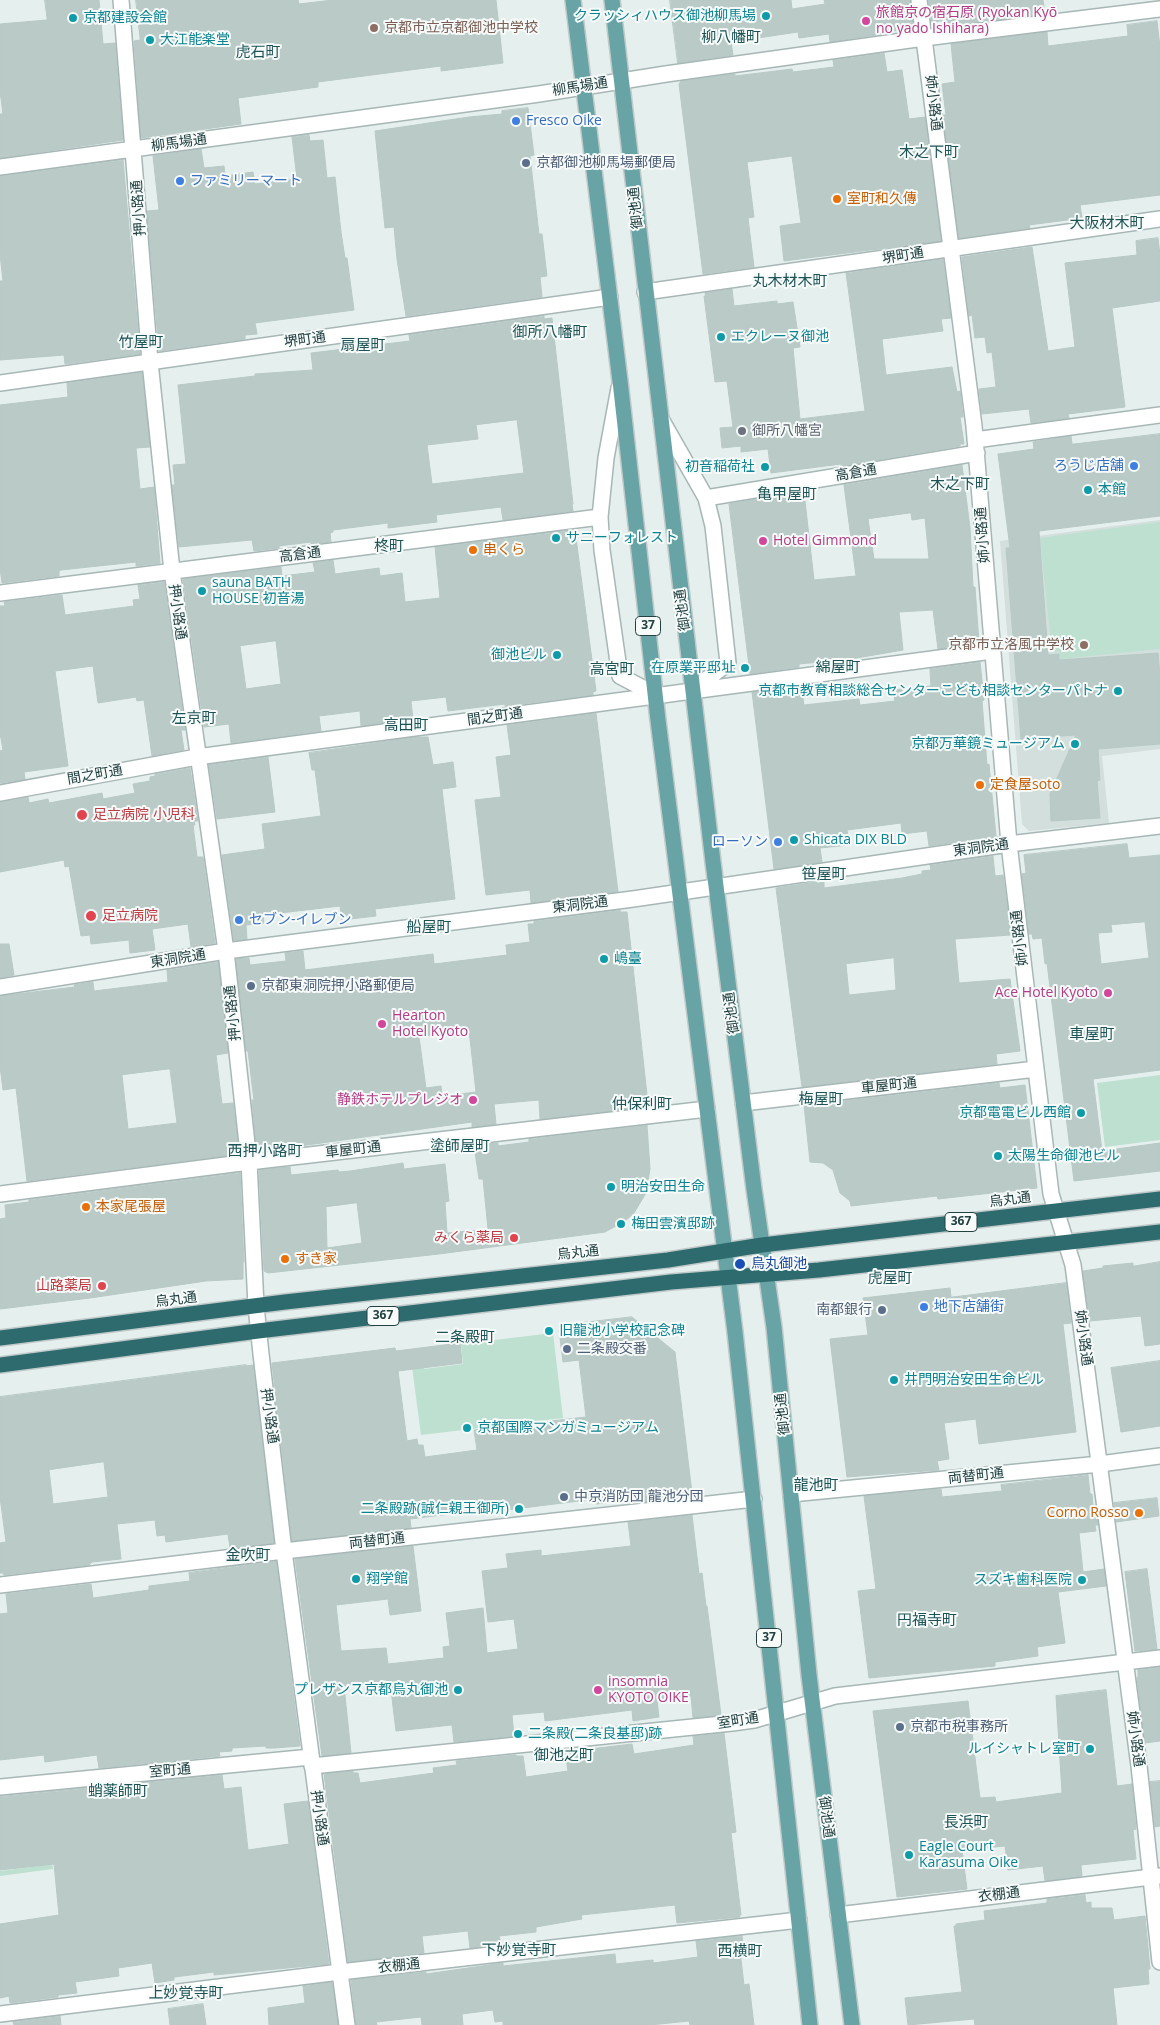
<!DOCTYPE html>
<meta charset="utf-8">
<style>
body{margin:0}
canvas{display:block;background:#e5efed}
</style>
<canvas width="1160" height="2025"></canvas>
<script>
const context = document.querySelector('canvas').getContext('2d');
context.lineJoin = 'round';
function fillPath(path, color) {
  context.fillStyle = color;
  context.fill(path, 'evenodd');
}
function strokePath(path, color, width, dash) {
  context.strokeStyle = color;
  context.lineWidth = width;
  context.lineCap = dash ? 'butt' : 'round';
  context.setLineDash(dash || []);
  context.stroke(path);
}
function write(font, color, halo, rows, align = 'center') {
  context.font = font + ' "Open Sans","Noto Sans JP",sans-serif';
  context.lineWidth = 4;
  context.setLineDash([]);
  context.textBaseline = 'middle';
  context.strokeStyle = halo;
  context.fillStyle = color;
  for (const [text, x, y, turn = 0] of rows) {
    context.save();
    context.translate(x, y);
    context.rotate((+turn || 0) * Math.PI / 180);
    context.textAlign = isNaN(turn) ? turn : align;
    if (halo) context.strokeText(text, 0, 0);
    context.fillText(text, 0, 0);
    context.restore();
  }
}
fillPath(new Path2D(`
 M1160 520V749L1102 756 1109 823 1029 831 1022 824 1000 541Z`), '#d3dfdd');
fillPath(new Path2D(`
 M1160 522V649L1060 659 1059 651 1052 652 1040 538Z
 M1160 1075V1140L1105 1147 1097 1083Z
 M553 1333 563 1418 421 1435 412 1367 424 1365V1369L463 1364 461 1344Z
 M50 1849 53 1869 0 1876V1871L38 1866Z`), '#bee0d0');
const building = new Path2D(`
 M45 0H99L103 44 115 43 123 140 0 158V114H3L0 91V24L47 20Z
 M136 0H298L299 4 333 0H496L503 63 441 71V66L318 82V87L238 98 241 124 141 138 134 41 140 40Z
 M670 0H791L792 9 825 4 824 0H910L913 25H910V28L882 33V34L830 42 829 34 799 38 798 32 731 42 733 55 678 63Z
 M928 0H1043L1045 14 948 26V20L931 22Z
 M1157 21 1160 47V195L1080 205 1082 218 1029 225 1030 228 959 238 943 115H946L942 84 955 82 951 44 1047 32 1048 46 1128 36 1127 25Z
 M884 53 887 72 902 70 909 119 925 117 941 241 784 261 780 226 801 223 792 156 747 162 754 217 748 218 754 267 703 274 679 84 681 81 735 74V76L792 69 793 72 834 67 833 60Z
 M528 108 534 155 530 156 539 234H542L547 276 540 277 542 297 406 316 397 259 394 227 385 228 375 131 469 117 502 114V111Z
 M309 135 310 141 323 140 327 178 335 177 341 232 345 258H347L354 310 255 323 257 334 245 335V339L159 351 147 211 159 210 153 156 201 149 204 168 224 166 225 176 253 172 255 184 297 179 292 137Z
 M123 160 140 354 65 364 64 355 0 360V281H3L0 254V176Z
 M1158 238 1160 255V301L1112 308 1125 407 1068 414 1069 418 1031 423 1029 409 982 414 979 389 996 387 992 352 987 353 985 337 975 338 972 315 969 316 962 257 1032 247 1048 351 1075 347 1065 263 1137 255 1136 241Z
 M943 259 951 318 941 319 943 331 882 339 886 375 952 367 957 392 960 391 963 417H960L964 444H960V446L841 466V464L771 473 768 449 741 452V446L722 448 720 428 733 427 727 381 715 382 704 296H706L705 293 732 289 734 306 777 301V304L793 302 800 347 793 348 800 419 865 411 846 273Z
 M544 316V319L552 318 573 504H572L573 511 503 520 501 507 436 515 437 522 388 528V523L333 530V532L330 533 331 542 311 544V542L279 546V548L254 551 252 540 179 547 172 485H175L173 465 186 464 178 385 255 376V374L313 370 311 353 410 341 409 335ZM517 420 524 473 432 484 427 445 478 439 476 425Z
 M142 372 150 447 136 448 140 489 154 487 160 563 136 566V562L61 570 59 571V576L2 583 0 568V405L68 397 67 383Z
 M1160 434V516L1039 531 1048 655 1059 654V660L1158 653 1160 677V744L1098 749 1100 780 1097 781 1100 818 1051 821 1050 794 1076 735 1021 739 1006 548H1010L998 454 1034 449 1033 442 1071 436 1072 444Z
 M962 465 970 528 973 587H975L979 643 938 649 933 610 899 612 903 650 851 659 799 664V667L750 674 729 504 786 494 787 503 805 501 814 580 856 576 844 485ZM911 513 912 520 925 518 929 559H874L868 519Z
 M575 530 596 691 593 692V695L505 706V704L448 711 446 697 411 701 413 719 361 726 360 711 319 716 321 731 231 743 229 724 204 727 183 579 281 567 282 576 315 572 313 563 333 560 335 574 379 568 380 576 402 573 405 602 440 598 435 547ZM276 641 281 684 246 689 240 646Z
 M164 582 185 730H181L184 750 152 756 144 700 137 701 136 697 98 703 93 666 55 671 68 766 24 772 25 779 0 783V751L3 750 0 733V606H5L4 602 62 595 65 615 134 606 133 600 140 599 138 585Z
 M980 662 984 700 982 701 987 765 989 764 996 836 929 846 927 831 902 834 901 823 847 830 849 845 820 848 822 862 774 869 752 692 801 686 804 705 859 699 860 705 895 701 893 690 931 686 930 669Z
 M596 713 618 892 531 903 530 890 486 895 475 800 501 797 496 757 511 755 507 725Z
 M416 737H428L433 765 453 762 456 787 442 789 455 899 375 909 376 916 342 920 340 906 263 915 264 923 246 925 247 939 234 941 222 855 265 849 262 824 321 816 315 770H312L309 753Z
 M268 757 275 812 217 819 209 765Z
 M190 768 198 821H194L195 825H193L197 857H203L215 943 191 947 188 924 152 929 155 950 130 953 129 940 91 944 90 935 81 936 69 866 65 867 64 860 0 872V802L28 797 29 803 48 799 49 803 102 793 103 799 135 793 133 784 150 781V777L155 776V774Z
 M1127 844 1129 858 1160 855V1070L1093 1079 1102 1151 1160 1143V1171L1074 1181 1047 963 1045 964 1042 938 1033 939 1032 934H1029L1022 874 1026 873 1024 855ZM1145 922 1149 958 1101 964 1098 933 1112 932 1111 925Z
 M993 856 995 876 1003 875 1011 935 955 939 959 983 1010 979 1020 1051 996 1054 997 1064 802 1087 776 888 824 881V888L902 878 922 874V871L931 870 930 865ZM894 958 896 990 849 995 846 964Z
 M620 910V912H627L648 1104H644L645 1107 540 1119 539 1100 494 1104 496 1124 472 1127V1122L257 1152 252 1100H254L252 1084 248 1051H246L236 959 249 958 250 965 286 961 285 953 303 951 305 970 433 954 434 964 507 955 506 945 530 942 528 924H534V921ZM469 1030 476 1092 442 1096 441 1086 426 1088 419 1037Z
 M0 944H9L14 975 0 978Z
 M218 962 228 1053 216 1055 222 1104 233 1103 239 1154 27 1181 16 1088 3 1090 0 1066V996L75 987 74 985 93 982 94 991 168 982 167 970ZM170 1069 177 1123 128 1129 122 1075Z
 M999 1083 1000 1088 1025 1085 1037 1188 938 1199 937 1196 851 1206 850 1201 840 1193 833 1170 823 1163 810 1162 804 1105Z
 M647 1125 650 1169 646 1193 634 1213 625 1221 605 1232 439 1254 268 1273 264 1271 259 1170 290 1167 291 1175 338 1170 339 1172 350 1171 403 1163 404 1169 445 1164 449 1201 445 1202 447 1233 488 1229 483 1179H479L474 1145 498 1143V1146L529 1142V1139ZM357 1203 362 1243 327 1248 326 1207Z
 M240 1173 244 1262H243V1279L206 1281 90 1298 0 1309V1219L6 1218 5 1205 29 1202V1200Z
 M1160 1262V1344L1145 1346 1141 1316 1090 1321 1083 1271 1103 1268V1266L1133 1263V1266Z
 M1066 1283 1071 1323 1063 1324 1076 1432 979 1444 976 1419 944 1423 949 1459 937 1461 939 1470 847 1477 830 1339 868 1335 863 1298 950 1288 951 1297Z
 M632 1317 675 1352 692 1493H690V1497L626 1504V1501L596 1504 595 1499 482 1513V1510L410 1519 411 1528 292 1541 272 1363 395 1348 396 1351 460 1343 462 1363 398 1371 407 1441 417 1439 418 1445H423L425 1457 477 1450 474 1430 586 1417 579 1360 563 1362 559 1330 575 1328 574 1324Z
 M1160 1361V1426L1121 1432 1111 1368Z
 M246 1365V1366L253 1365 274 1543 230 1548 228 1534 166 1542 165 1535 157 1536 155 1520 117 1524 121 1559 92 1562 89 1565 4 1575 3 1573H0V1543L6 1542 0 1497V1397ZM104 1462 108 1497 53 1504 49 1470Z
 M1088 1475 1090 1494H1092L1093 1506 1095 1505 1098 1525H1095L1096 1531 1079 1533 1083 1572 1104 1569 1106 1586 1058 1592 1065 1643 1037 1647 1038 1656 995 1662V1666L869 1678 858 1591 876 1589 864 1496 941 1489 942 1497 1002 1491 1001 1485Z
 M1157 1498 1159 1516 1116 1522 1114 1503Z
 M692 1515 699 1574 702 1573 706 1606H707L721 1715 693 1718 691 1696 657 1700 659 1717 633 1721 632 1710 545 1721 544 1712 512 1715 514 1736 454 1742 452 1725 396 1731 390 1682 344 1686 351 1753 322 1756 295 1559 413 1546 421 1611 390 1615 388 1599 336 1605 341 1651 386 1648 388 1664 444 1658 443 1647 450 1646 446 1613 483 1608 487 1653 518 1649 514 1619 488 1622 482 1571 508 1568 506 1554 541 1550V1556L631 1546 628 1522Z
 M276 1561 300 1746 275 1748H266V1746L232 1748V1751L219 1752 220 1756 99 1768 97 1755 45 1762 44 1755 0 1760V1614L8 1613 6 1594 91 1584 93 1598 149 1590V1586L190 1581 189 1573Z
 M1147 1569 1157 1649 1135 1651 1125 1572Z
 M1160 1667V1741L1145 1743 1137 1678 1138 1677V1670Z
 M1106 1690 1117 1786 1132 1784 1136 1829 1133 1830 1136 1859 1081 1865 1082 1876 1045 1881 1043 1866 1008 1870 1005 1846 962 1850 967 1889 897 1897 873 1711 968 1701 980 1798 995 1797 996 1802 1062 1793 1056 1696Z
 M724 1733 736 1832 731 1833 741 1915H739L740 1917 677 1923 675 1905 581 1915 582 1919 536 1927V1932L499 1936 501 1944 470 1948 468 1931 422 1936 424 1953 348 1962 324 1774 353 1771V1773H358L360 1783 434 1773 433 1768 457 1765 456 1761 516 1755V1756H523L526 1777 568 1771 565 1752 632 1744 634 1754 694 1745 693 1736Z
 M222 1775 224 1789 241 1787 248 1850 289 1844 284 1804 308 1801 329 1964 214 1975V1972L174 1977V1980L155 1983 152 1963 118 1968 119 1976 75 1982 77 1993 58 1995V1997L10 2003 9 1996 0 1998V1924L59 1915 54 1864 0 1870V1797Z
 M1160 1781V1826L1155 1827 1150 1782Z
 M1085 1895 1086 1903 1091 1902V1908H1112L1114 1920 1145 1916 1150 1969H1148L1149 1984 1113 1988 1117 2025H975L974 2019 908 2025 905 1998 962 1992 954 1926H956V1924L985 1920 984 1911 1047 1903V1899Z
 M742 1936 744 1950 740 1951 744 1985 749 1984 754 2025H690L689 2021 650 2025H503V2021L495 2022 493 2010 462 2014 463 2025H422L421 2017 376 2022 377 2025H356L351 1980 426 1972V1974L503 1963V1966L615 1954 616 1964 653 1960V1963L698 1957 696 1941Z
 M332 1982 338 2025H269L268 2008 305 2003 303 1986Z
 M203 2004 206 2025H170L168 2009Z
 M60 2016 61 2025H14L13 2022Z`);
fillPath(building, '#bacac7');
strokePath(building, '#b7c9c6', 1);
const minor = new Path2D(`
 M121 0 150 362 172 571 226 951 249 1162 256 1306 261 1354 284 1551 347 2025
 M919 0 974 426 1009 844 1051 1194 1073 1265 1139 1766 1160 1962
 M0 167 539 94 666 74 924 38 1160 9
 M645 292 1160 219
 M0 383 610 297
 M619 388 606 458 600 517 602 550 620 676 656 695
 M661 419 706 498 713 526 728 663 694 689
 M975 440 1160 415
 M706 498 977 453
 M0 593 600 517
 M0 793 197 757 992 651
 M0 987 226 951 633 899 1009 844 1160 826
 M743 1103 1036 1069
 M0 1194 249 1162 707 1109
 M791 1494 1100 1464 1160 1456
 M0 1585 284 1551 754 1499
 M312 1766 732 1723 754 1720 835 1696 1160 1658
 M0 1787 311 1757
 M838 1915 1160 1876
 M0 2014 340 1972 799 1920`);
const major = new Path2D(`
 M573 0 620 381 658 720 735 1332 810 2025
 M612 0 713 862 754 1189 774 1327 809 1675 852 2025`);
const highway = new Path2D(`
 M0 1338 285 1302 668 1260 762 1245 1160 1199
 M0 1365 258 1331 671 1282 819 1270 1160 1232`);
strokePath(minor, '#a7b7b6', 18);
strokePath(major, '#c1caca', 18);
strokePath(highway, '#c1caca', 18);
strokePath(minor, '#fff', 15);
strokePath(major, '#68a4a5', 15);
strokePath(highway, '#2e6b6f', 15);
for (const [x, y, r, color] of [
 [766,16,5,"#0f9aa8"],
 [73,18,5,"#0f9aa8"],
 [866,21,5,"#d1479c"],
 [374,28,5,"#8d6e63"],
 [150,40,5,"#0f9aa8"],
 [516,121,5,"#3f7fe0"],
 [526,163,5,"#5c6f8a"],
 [180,181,5,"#3f7fe0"],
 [837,199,5,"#e8710a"],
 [721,337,5,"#0f9aa8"],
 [742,431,5,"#6b7280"],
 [1134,466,5,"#3f7fe0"],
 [765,467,5,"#0f9aa8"],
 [1088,490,5,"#0f9aa8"],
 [556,538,5,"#0f9aa8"],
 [763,541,5,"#d1479c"],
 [473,550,5,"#e8710a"],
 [202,591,5,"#0f9aa8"],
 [1084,645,5,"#8d6e63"],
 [557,655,5,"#0f9aa8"],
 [745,668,5,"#0f9aa8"],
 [1118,691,5,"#0f9aa8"],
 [1075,744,5,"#0f9aa8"],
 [980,785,5,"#e8710a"],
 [82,815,6,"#e0444e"],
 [794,840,5,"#0f9aa8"],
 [778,842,5,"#3f7fe0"],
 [91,916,6,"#e0444e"],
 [239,920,5,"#3f7fe0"],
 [604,959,5,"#0f9aa8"],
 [251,986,5,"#5c6f8a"],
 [1108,993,5,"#d1479c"],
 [382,1024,5,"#d1479c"],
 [473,1100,5,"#d1479c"],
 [1081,1113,5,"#0f9aa8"],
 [998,1156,5,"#0f9aa8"],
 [611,1187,5,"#0f9aa8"],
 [86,1207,5,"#e8710a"],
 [621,1224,5,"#0f9aa8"],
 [514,1238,5,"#e0444e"],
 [285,1259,5,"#e8710a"],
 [740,1264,6,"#1a4fb4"],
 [102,1286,5,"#e0444e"],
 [924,1307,5,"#3f7fe0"],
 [882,1310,5,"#5c6f8a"],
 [549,1331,5,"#0f9aa8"],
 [567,1349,5,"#5c6f8a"],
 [894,1380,5,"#0f9aa8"],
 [467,1428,5,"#0f9aa8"],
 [564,1497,5,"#5c6f8a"],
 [519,1509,5,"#0f9aa8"],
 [1139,1513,5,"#e8710a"],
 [356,1579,5,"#0f9aa8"],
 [1082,1580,5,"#0f9aa8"],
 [458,1690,5,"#0f9aa8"],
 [598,1690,5,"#d1479c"],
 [900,1727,5,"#5c6f8a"],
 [518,1734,5,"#0f9aa8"],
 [1090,1749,5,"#0f9aa8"],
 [909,1855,5,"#0f9aa8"]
]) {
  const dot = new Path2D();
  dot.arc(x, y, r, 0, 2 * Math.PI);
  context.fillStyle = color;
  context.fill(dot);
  strokePath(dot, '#f6fbfa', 2);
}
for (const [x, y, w] of [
 [648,626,25],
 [961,1222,32],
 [383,1316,32],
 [769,1638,25]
]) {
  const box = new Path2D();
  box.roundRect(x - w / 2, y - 9.5, w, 19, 4);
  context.fillStyle = '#f6fbfa';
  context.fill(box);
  strokePath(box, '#234141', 1);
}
write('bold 12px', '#234141', null, [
 ["37",648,626],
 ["367",961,1222],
 ["367",383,1316],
 ["37",769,1638]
]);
write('14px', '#b23c85', '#f6fbfa', [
 ["旅館京の宿石原 (Ryokan Kyō",876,13],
 ["no yado Ishihara)",876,29],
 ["Hotel Gimmond",773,541],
 ["Ace Hotel Kyoto",1098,993,"right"],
 ["Hearton",392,1016],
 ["Hotel Kyoto",392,1032],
 ["静鉄ホテルプレジオ",463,1100,"right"],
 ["insomnia",608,1682],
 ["KYOTO OIKE",608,1698]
], 'left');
write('14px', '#0d838f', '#f6fbfa', [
 ["クラッシィハウス御池柳馬場",756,16,"right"],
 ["京都建設会館",83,18],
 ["大江能楽堂",160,40],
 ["エクレーヌ御池",731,337],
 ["初音稲荷社",755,467,"right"],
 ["本館",1098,490],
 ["サニーフォレスト",566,538],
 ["sauna BATH",212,583],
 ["HOUSE 初音湯",212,599],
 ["御池ビル",547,655,"right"],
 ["在原業平邸址",735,668,"right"],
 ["京都市教育相談総合センターこども相談センターパトナ",1108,691,"right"],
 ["京都万華鏡ミュージアム",1065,744,"right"],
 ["Shicata DIX BLD",804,840],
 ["嶋臺",614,959],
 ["京都電電ビル西館",1071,1113,"right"],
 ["太陽生命御池ビル",1008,1156],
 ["明治安田生命",621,1187],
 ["梅田雲濱邸跡",631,1224],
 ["旧龍池小学校記念碑",559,1331],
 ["井門明治安田生命ビル",904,1380],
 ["京都国際マンガミュージアム",477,1428],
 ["二条殿跡(誠仁親王御所)",509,1509,"right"],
 ["翔学館",366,1579],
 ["スズキ歯科医院",1072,1580,"right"],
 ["プレザンス京都烏丸御池",448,1690,"right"],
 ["二条殿(二条良基邸)跡",528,1734],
 ["ルイシャトレ室町",1080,1749,"right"],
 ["Eagle Court",919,1847],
 ["Karasuma Oike",919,1863]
], 'left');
write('14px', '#785e54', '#f6fbfa', [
 ["京都市立京都御池中学校",384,28],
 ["京都市立洛風中学校",1074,645,"right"]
], 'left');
write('14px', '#234141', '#f6fbfa', [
 ["柳馬場通",580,87,-9],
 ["姉小路通",933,103,83],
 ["柳馬場通",179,143,-8],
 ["押小路通",139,208,-94],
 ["御池通",636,208,-96],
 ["堺町通",903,256,-9],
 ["堺町通",305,340,-8],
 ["高倉通",856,473,-10],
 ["姉小路通",983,535,-94],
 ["高倉通",300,555,-7],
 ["御池通",683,610,-97],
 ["押小路通",177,612,82],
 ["間之町通",495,717,-8],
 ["間之町通",95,775,-10],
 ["東洞院通",981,848,-8],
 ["東洞院通",580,905,-7],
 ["姉小路通",1020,938,-97],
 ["東洞院通",178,959,-9],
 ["押小路通",233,1013,-96],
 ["御池通",732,1013,-97],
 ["車屋町通",889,1086,-6],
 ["車屋町通",353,1150,-7],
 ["烏丸通",1010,1200,-7],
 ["烏丸通",578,1253,-6],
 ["烏丸通",176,1300,-7],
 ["姉小路通",1083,1338,82],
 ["御池通",783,1414,-96],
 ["押小路通",269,1416,82],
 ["両替町通",976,1476,-6],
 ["両替町通",377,1541,-6],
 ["室町通",738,1721,-9],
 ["姉小路通",1135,1739,82],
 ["室町通",170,1771,-5],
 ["御池通",826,1817,83],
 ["押小路通",319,1818,82],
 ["衣棚通",999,1895,-7],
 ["衣棚通",399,1966,-6]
]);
write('14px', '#366cbe', '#f6fbfa', [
 ["Fresco Oike",526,121],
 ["ファミリーマート",190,181],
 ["ろうじ店舗",1124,466,"right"],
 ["ローソン",768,842,"right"],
 ["セブン-イレブン",249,920],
 ["地下店舗街",934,1307]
], 'left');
write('14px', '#4e5e75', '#f6fbfa', [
 ["京都御池柳馬場郵便局",536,163],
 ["京都東洞院押小路郵便局",261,986],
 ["南都銀行",872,1310,"right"],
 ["二条殿交番",577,1349],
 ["中京消防団 龍池分団",574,1497],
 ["京都市税事務所",910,1727]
], 'left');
write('14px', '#c56008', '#f6fbfa', [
 ["室町和久傳",847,199],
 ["串くら",483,550],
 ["定食屋soto",990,785],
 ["本家尾張屋",96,1207],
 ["すき家",295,1259],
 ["Corno Rosso",1129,1513,"right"]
], 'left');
write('14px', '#5b616d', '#f6fbfa', [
 ["御所八幡宮",752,431]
], 'left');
write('14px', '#be3a42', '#f6fbfa', [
 ["足立病院 小児科",93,815],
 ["足立病院",102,916],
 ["みくら薬局",504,1238,"right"],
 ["山路薬局",92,1286,"right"]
], 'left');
write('14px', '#164399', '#f6fbfa', [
 ["烏丸御池",751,1264]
], 'left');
write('15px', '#1e5355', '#f6fbfa', [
 ["柳八幡町",731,38],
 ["虎石町",258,53],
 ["木之下町",929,153],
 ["大阪材木町",1107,224],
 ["丸木材木町",790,282],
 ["御所八幡町",550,333],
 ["竹屋町",141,343],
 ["扇屋町",363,346],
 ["木之下町",960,485],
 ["亀甲屋町",787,495],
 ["柊町",389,547],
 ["綿屋町",838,668],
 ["高宮町",612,670],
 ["左京町",194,719],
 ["高田町",406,726],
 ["笹屋町",824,875],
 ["船屋町",429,928],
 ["車屋町",1092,1035],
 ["梅屋町",821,1100],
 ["仲保利町",642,1105],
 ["塗師屋町",460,1147],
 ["西押小路町",265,1152],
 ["虎屋町",890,1279],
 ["二条殿町",465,1338],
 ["龍池町",816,1486],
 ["金吹町",248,1556],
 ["円福寺町",927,1621],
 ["御池之町",564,1756],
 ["蛸薬師町",118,1792],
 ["長浜町",966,1823],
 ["下妙覚寺町",519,1951],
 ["西横町",740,1952],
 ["上妙覚寺町",186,1994]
]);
</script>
